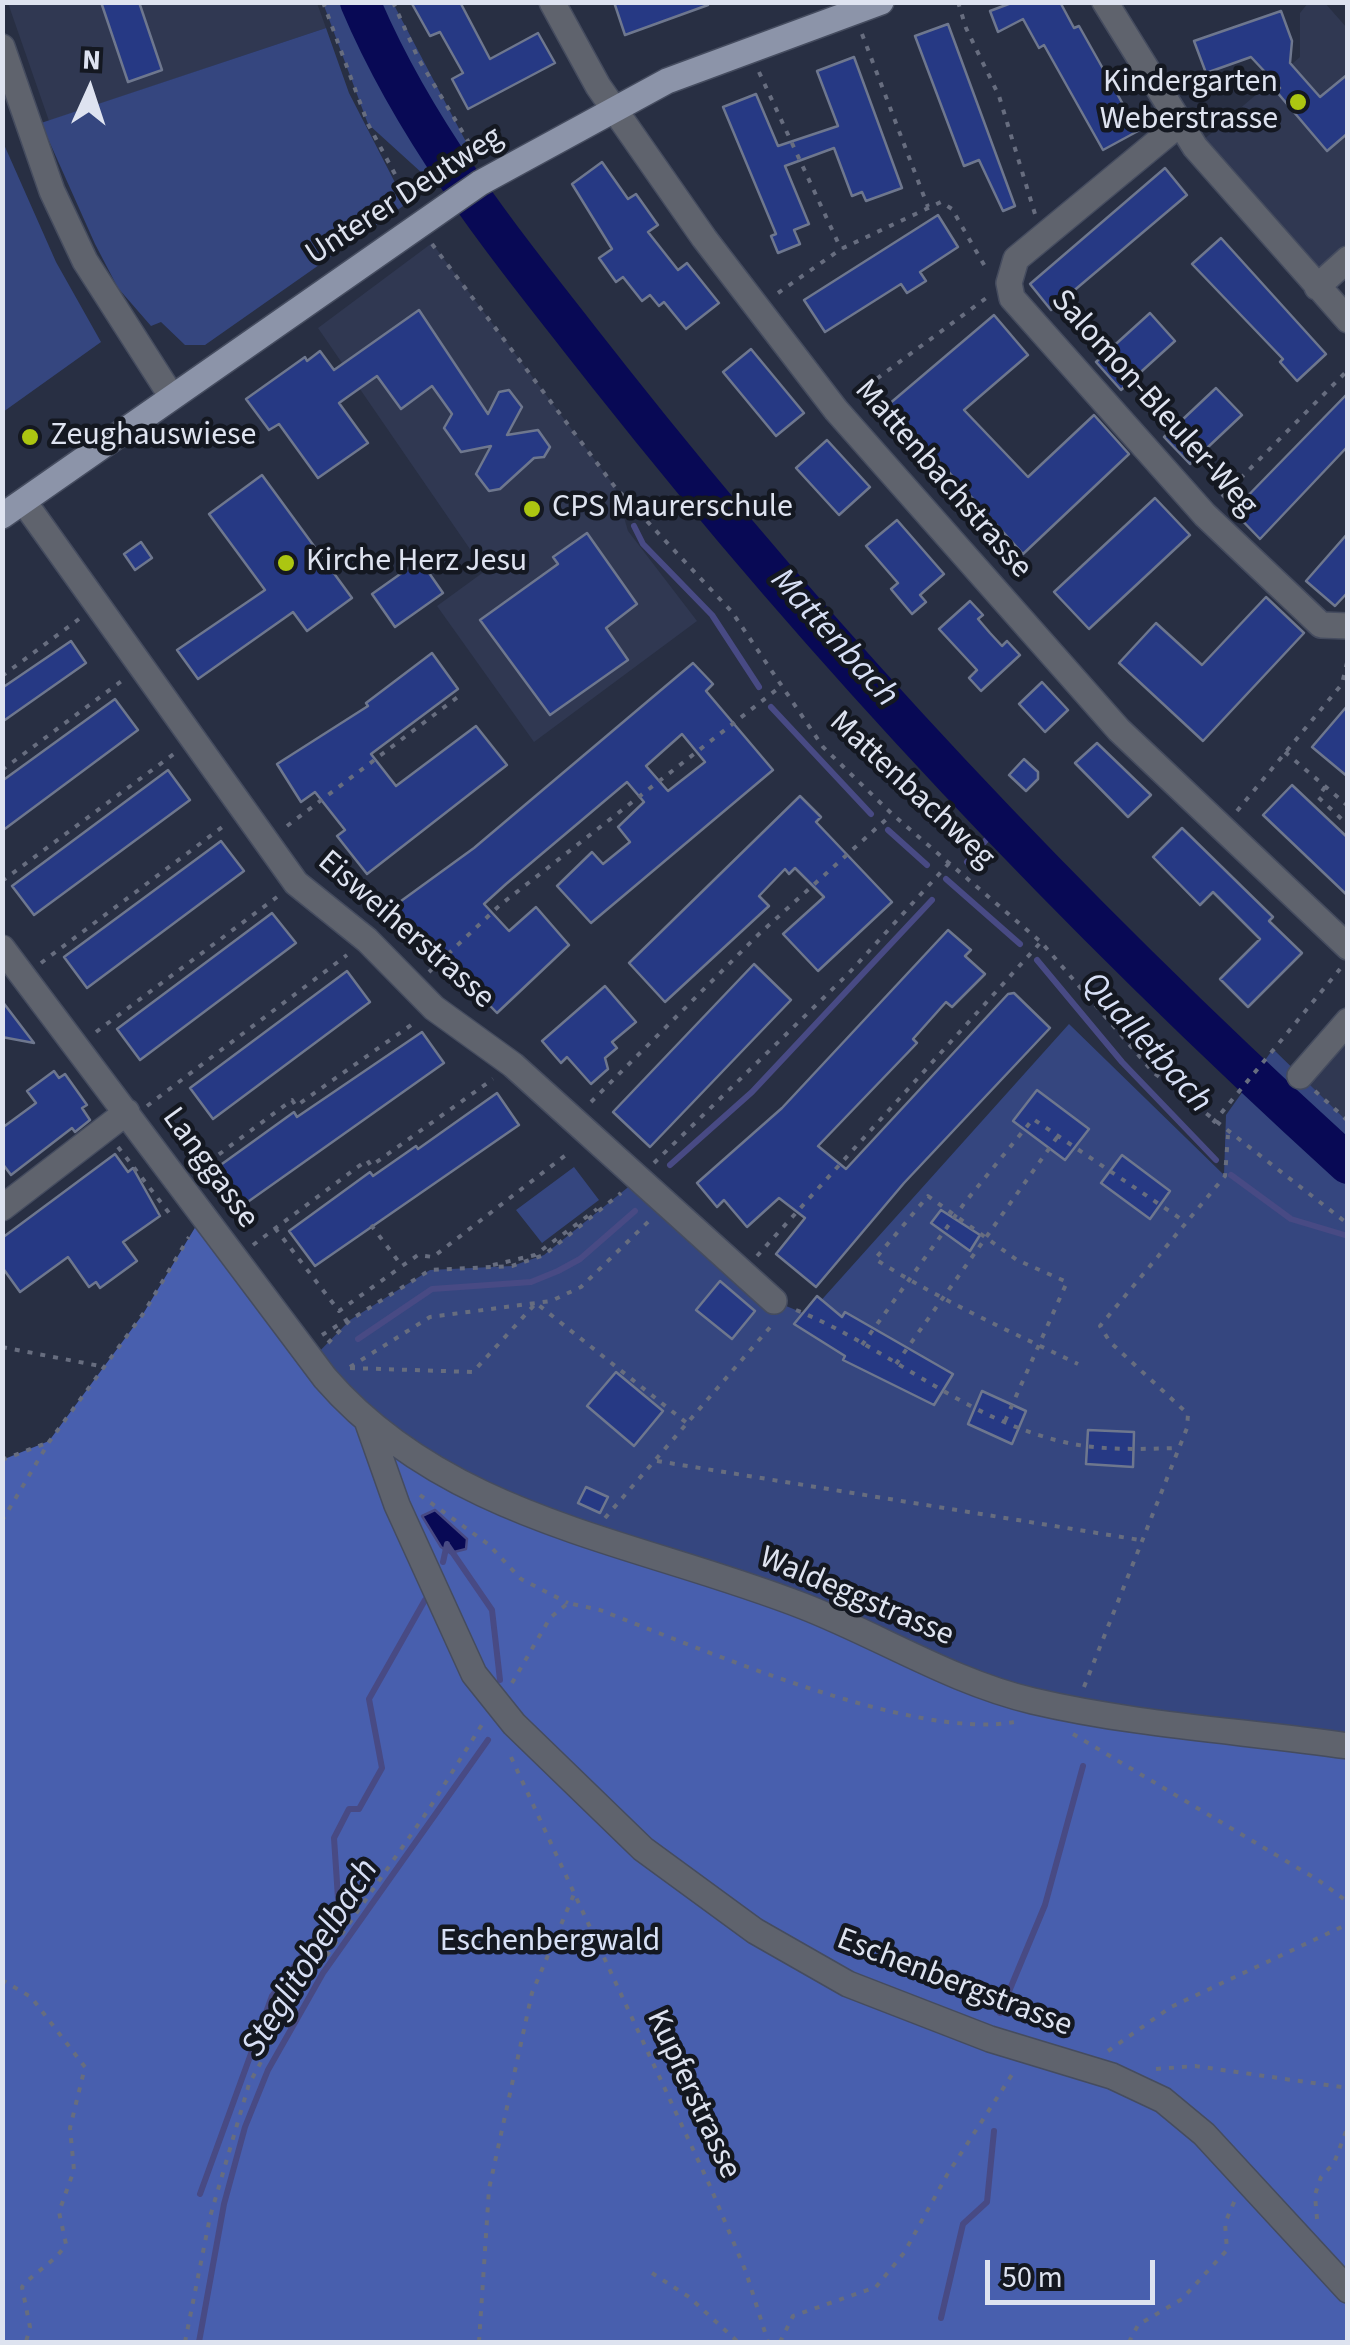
<!DOCTYPE html>
<style>
body{margin:0}
#map{position:relative;width:1350px;height:2345px;overflow:hidden;background:#282f43;font-family:"Source Sans 3",sans-serif}
canvas{display:block}
.frame{position:absolute;inset:0;border:5px solid #dee3f0;pointer-events:none}
.north{position:absolute;left:40px;top:40px;width:100px;height:100px;-webkit-text-stroke:8px #141821;paint-order:stroke;rotate:3deg;font-size:28px;font-weight:700;line-height:40px;text-align:center;color:#dee3f0}
.north::after{content:'';display:block;margin:auto;width:35px;height:45px;background:#dee3f0;clip-path:polygon(50% 0,100% 100%,50% 72%,0 100%)}
.scale{position:absolute;left:985px;top:2260px;width:170px;height:45px;box-sizing:border-box;border:5px solid #dee3f0;border-top:0;padding-left:12px;font-size:30px;line-height:35px;white-space:nowrap;color:#dee3f0;-webkit-text-stroke:8px #141821;paint-order:stroke}
</style>
<div id="map">
<canvas width="1350" height="2345"></canvas>
<div class="frame"></div>
<div class="north">N</div>
<div class="scale">50 m</div>
</div>
<script>
const context = document.querySelector('canvas').getContext('2d');
context.lineJoin = 'round';
function fillPath(path, color) {
  context.fillStyle = color;
  context.fill(path, 'evenodd');
}
function strokePath(path, color, width, dash) {
  context.strokeStyle = color;
  context.lineWidth = width;
  context.lineCap = dash ? 'butt' : 'round';
  context.setLineDash(dash || []);
  context.stroke(path);
}
function write(font, color, halo, rows, align = 'center') {
  context.font = font + ' "Source Sans 3",sans-serif';
  context.lineWidth = 9;
  context.setLineDash([]);
  context.textBaseline = 'middle';
  context.strokeStyle = halo;
  context.fillStyle = color;
  for (const [text, x, y, turn = 0] of rows) {
    context.save();
    context.translate(x, y);
    context.rotate((+turn || 0) * Math.PI / 180);
    context.textAlign = isNaN(turn) ? turn : align;
    if (halo) context.strokeText(text, 0, 0);
    context.fillText(text, 0, 0);
    context.restore();
  }
}
fillPath(new Path2D(`
 M8 3H317L326 28 49 121Z
 M1308 3H1325L1347 28V259L1317 287 1195 147 1300 57V13Z
 M432 243 615 487 628 531 697 621 534 742 437 606 485 571 318 328Z
 M1347 1021V1121L1300 1076Z`), '#303852');
fillPath(new Path2D(`
 M323 3H393L474 157 433 183 368 124Z
 M326 28 349 93 406 204 205 345H185L161 322 151 326 118 288 95 244 41 123Z
 M2 140 56 262 101 342 3 412Z
 M1069 1024 1224 1175 1226 1115 1273 1049 1347 1121V1746L1073 1709 449 1478 311 1360 350 1320 430 1270 512 1266 544 1255 637 1180 774 1301 808 1315Z
 M574 1167 599 1200 542 1243 516 1210Z`), '#35467f');
fillPath(new Path2D(`
 M202 1216 234 1259 404 1449 957 1676 1347 1746V2342H3L2 1460 49 1441 143 1314ZM438 1515 467 1539 450 1553 441 1547Z`), '#485fae');
const water = new Path2D(`
 M435 1510 467 1539 466 1549 450 1553 441 1547 422 1516Z`);
fillPath(water, '#080955');
strokePath(water, '#484a84', 2.5);
strokePath(new Path2D(`
 M679 471 681 468
 M634 526 643 544 712 615 759 687
 M771 707 871 814
 M888 830 927 865
 M967 862 999 825
 M946 879 1020 944
 M1037 960 1122 1062 1216 1160
 M670 1165 752 1092 932 900
 M1343 1166 1344 1161
 M1231 1175 1291 1219 1348 1236
 M358 1339 432 1289 531 1282 558 1271 580 1259 635 1211
 M448 1546 492 1610 500 1680
 M443 1562 447 1544
 M339 1913 334 1838 349 1809H359L382 1768 369 1699 425 1600
 M1000 2013 1045 1905 1083 1766
 M200 2194 272 1996 337 1909
 M941 2318 963 2224 987 2202 994 2131
 M199 2342 224 2204 245 2127 268 2070 323 1973 488 1740`), '#484a84', 6);
strokePath(new Path2D(`
 M360 2C420 144 517 259 611 379 834 661 1082 922 1348 1164`), '#080955', 40);
const building = new Path2D(`
 M101 2H139L162 70 128 82Z
 M411 2H460L490 59 538 33 555 63 468 109 452 79 463 73 440 32 430 36Z
 M614 2H708V5L625 35Z
 M1014 2H1060L1074 28 1079 26 1138 131 1103 150 1044 45 1039 48 1023 19 998 32 990 11Z
 M1281 11 1292 41 1290 63 1320 97 1348 74V133L1327 151 1276 91 1280 88 1251 57 1206 73 1194 41Z
 M948 24 1015 206 1003 211 979 160 964 166 915 36Z
 M854 57 902 188 866 201 862 192 852 196 834 148 785 166 809 224 794 230 800 244 778 253 771 236 776 234 723 107 756 94 778 146 838 126 817 71Z
 M602 162 628 199 636 194 658 225 648 232 678 270 687 263 719 303 686 329 664 302 659 306 650 295 642 301 623 277 616 282 599 258 612 249 572 184Z
 M1165 168 1187 195 1051 310 1030 284Z
 M938 215 958 247 920 272 926 281 907 293 901 284 825 332 804 300Z
 M1221 238 1326 354 1297 381 1280 362 1283 359 1192 264Z
 M419 310 488 414 499 392 509 390 522 407 507 435 538 430 550 447 544 457 534 458 500 489 489 491 476 474 491 446 461 452 444 428 452 414 432 386 401 409 377 376 339 403 368 443 318 478 279 424 269 430 246 399 305 357 307 361 320 351 334 370Z
 M1150 313 1175 341 1121 390 1096 362Z
 M994 315 1028 355 964 410 1028 477 1094 415 1129 454 1023 554 888 405Z
 M751 349 804 413 776 436 723 372Z
 M1216 388 1242 415 1190 464 1164 437Z
 M1348 393V446L1260 539 1233 511Z
 M827 440 870 487 839 515 796 468Z
 M262 475 352 598 307 631 293 612 198 679 177 650 265 590 209 514Z
 M1155 498 1190 535 1089 629 1054 592Z
 M897 520 944 574 920 595 926 602 912 614 891 589 898 583 866 546Z
 M587 533 637 604 606 628 628 660 550 715 480 620 558 564 553 557Z
 M1348 533V592L1335 606 1306 581Z
 M141 542 152 558 135 570 124 554Z
 M420 560 443 593 395 627 372 594Z
 M1266 597 1304 633 1203 741 1119 663 1156 623 1202 665Z
 M970 601 983 615 978 619 990 633 1002 646 1007 641 1020 655 981 691 969 678 977 670 939 629Z
 M71 641 86 663 2 722V688Z
 M432 653 458 689 371 754 396 786 476 726 507 765 367 874 337 836 345 830 315 792 301 802 277 764 368 706 366 703Z
 M693 663 713 684 706 691 773 770 591 923 557 886 592 852 603 864 630 842 618 827 644 802 627 782 506 884 484 904 509 931 536 907 569 945 497 1013 472 987 469 990 416 929 408 934 390 909 474 848ZM682 734 705 762 668 791 646 766Z
 M1042 682 1068 710 1045 732 1019 704Z
 M115 699 138 730 2 831V781Z
 M1348 705V777L1312 747Z
 M1097 743 1151 795 1128 817 1075 763Z
 M1024 759 1038 772V779L1026 791 1009 775Z
 M168 770 190 800 34 915 12 886Z
 M1292 785 1348 838V896L1263 815Z
 M800 796 821 817 816 822 892 902 818 971 783 934 824 897 795 868 789 874 785 869 759 896 769 906 665 1002 629 963Z
 M1182 828 1273 917 1269 921 1302 953 1248 1007 1220 979 1260 939 1213 892 1200 905 1153 857Z
 M221 841 244 871 87 988 64 957Z
 M272 913 296 943 140 1060 117 1029Z
 M948 930 971 950 965 956 985 974 952 1007 946 1002 913 1039 917 1043 818 1146 846 1169 1008 994 1014 993 1050 1028 904 1183 816 1287 776 1254 805 1218 779 1198 747 1227 724 1200 717 1207 697 1183 782 1108Z
 M754 964 791 1000 650 1147 613 1112Z
 M347 971 370 1002 213 1119 190 1088Z
 M605 986 636 1022 612 1042 617 1048 605 1058 608 1069 591 1084 567 1057 561 1063 542 1041Z
 M2 1001 34 1043 2 1037Z
 M422 1032 444 1063 242 1206 215 1169 294 1112 297 1117Z
 M54 1071 59 1078 65 1074 87 1105 82 1108 90 1120 75 1132 72 1128 11 1175 2 1163V1128L36 1103 27 1091Z
 M1037 1090 1089 1129 1065 1160 1013 1121Z
 M497 1093 519 1125 315 1266 289 1231 370 1172 373 1176 416 1146 418 1149Z
 M115 1154 128 1172 133 1168 160 1216 123 1242 137 1261 100 1288 96 1282 89 1287 68 1257 20 1292 2 1267V1238Z
 M1122 1155 1170 1191 1150 1219 1101 1183Z
 M941 1210 980 1235 970 1251 931 1223Z
 M720 1281 755 1311 732 1339 696 1310Z
 M817 1296 842 1317 845 1312 953 1374 934 1405 843 1360 845 1356 794 1324Z
 M616 1372 663 1411 634 1446 587 1406Z
 M982 1391 1026 1411 1012 1444 968 1424Z
 M1088 1430 1134 1432 1133 1467 1086 1464Z
 M586 1487 608 1497 600 1513 578 1503Z`);
fillPath(building, '#263984');
strokePath(building, '#6e778e', 2.5);
const minor = new Path2D(`
 M552 2 598 86 704 238 836 410 1119 730 1348 947
 M1105 2 1195 147 1348 320
 M2 47 52 191 85 261 172 397
 M1178 125 1016 259 1009 283 1012 298 1205 515 1321 625 1348 626
 M1317 287 1348 259
 M24 502 296 883 367 940 434 1008 513 1065 774 1301
 M2 948 325 1378C448 1520 637 1541 803 1606 880 1636 952 1682 1033 1701 1135 1725 1243 1731 1348 1746
 M1300 1076 1348 1021
 M2 1208 127 1112
 M368 1423 397 1505 474 1674 514 1724 643 1849 755 1931 848 1984 990 2039 1112 2076 1163 2100 1204 2134 1348 2290`);
const major = new Path2D(`
 M2 516 480 183 667 81 881 2`);
strokePath(minor, '#454c5f', 28);
strokePath(major, '#454c5f', 28);
strokePath(new Path2D(`
 M323 2 368 124 411 204
 M393 2 418 58 477 156
 M958 2 966 28 999 96 1035 214
 M862 34 928 207
 M759 72 841 249
 M432 244 615 487 732 612 823 747 892 814 1041 942 1153 1072 1348 1224
 M778 293 841 249 941 202 952 209 987 270
 M856 394 989 296
 M1222 497 1348 370
 M2 676 79 619
 M1285 752 1348 806
 M2 770 123 680
 M1325 787 1318 797 1348 825
 M1237 811 1342 684 1348 658
 M287 826 459 696
 M2 881 175 753
 M41 963 225 825
 M429 972 500 905 780 687
 M96 1032 277 897
 M1315 1091 1348 1121
 M591 1102 759 934 891 815
 M147 1106 347 955
 M1213 1123 1340 969
 M118 1147 173 1218
 M654 1163 849 973 951 861
 M198 1170 292 1100 296 1106 414 1023
 M371 1225 402 1266 418 1255 433 1257 571 1151
 M275 1228 339 1311 401 1267
 M253 1245 367 1160 371 1166 493 1079
 M757 1256 1041 942
 M493 1265 535 1255 597 1209
 M796 1310C887 1347 966 1420 1064 1442 1101 1451 1141 1449 1179 1448
 M322 1335 348 1319
 M328 1343 350 1320 430 1270 512 1266 544 1255 621 1193
 M862 1345 966 1201 1033 1119 1184 1221
 M2 1347 105 1367
 M896 1364 1058 1136
 M350 1367 430 1317 551 1301 581 1287 650 1220
 M350 1368 473 1372 536 1303 688 1424
 M1005 1421 1067 1282 1017 1260 928 1196 875 1259C940 1300 1009 1331 1078 1364
 M2 1460 49 1442
 M657 1461 1140 1540
 M420 1495 488 1544 521 1579 568 1603
 M605 1518 772 1325
 M2 1521 49 1442 143 1314 189 1237
 M512 1683 550 1618 568 1603 600 1610C699 1648 914 1741 1014 1722
 M1084 1687 1187 1428 1188 1414 1110 1342 1100 1326 1225 1176 1228 1135
 M1073 1734 1318 1880 1348 1902
 M511 1757 710 2186 746 2272 768 2342
 M2 1980 31 1997 85 2067 70 2128 74 2170 59 2212 66 2244C55 2263 36 2270 22 2287L30 2327 26 2342
 M1108 2051 1171 2007 1348 1924
 M1156 2069 1195 2066 1348 2088
 M1317 2219 1315 2195 1321 2177 1334 2163 1348 2126
 M652 2273 689 2297 738 2342
 M185 2342 210 2217 249 2084 291 2007 429 1809 483 1723
 M479 2342 489 2189 532 1993 574 1894
 M780 2342 793 2316 876 2287 904 2253 947 2175 1015 2070
 M1129 2342 1138 2325 1182 2299 1227 2250 1225 2223 1235 2200`), '#676d7f', 4, [5, 8]);
strokePath(minor, '#5f636d', 25);
strokePath(major, '#8c94a9', 25);
for (const [x, y, r, color] of [
 [1298,102,10,"#acc611"],
 [30,437,10,"#acc611"],
 [532,509,10,"#acc611"],
 [286,563,10,"#acc611"]
]) {
  const dot = new Path2D();
  dot.arc(x, y, r, 0, 2 * Math.PI);
  context.fillStyle = color;
  context.fill(dot);
  strokePath(dot, '#141821', 4);
}
write('32px', '#dee3f0', '#141821', [
 ["Kindergarten",1278,84,"right"],
 ["Weberstrasse",1278,121,"right"],
 ["Zeughauswiese",50,437],
 ["CPS Maurerschule",552,509],
 ["Kirche Herz Jesu",306,563]
], 'left');
write('32px', '#dee3f0', '#141821', [
 ["Unterer Deutweg",405,197,-33],
 ["Salomon-Bleuler-Weg",1153,404,48],
 ["Mattenbachstrasse",942,480,49],
 ["Mattenbachweg",911,791,43],
 ["Eisweiherstrasse",405,931,41],
 ["Langgasse",209,1169,54],
 ["Waldeggstrasse",856,1598,23],
 ["Eschenbergstrasse",954,1984,21],
 ["Kupferstrasse",692,2095,65]
]);
write('32px', '#d8e1f7', '#141821', [
 ["Eschenbergwald",550,1943]
]);
write('italic 35px', '#d7dff5', '#141821', [
 ["Mattenbach",833,639,48],
 ["Qualletbach",1145,1044,48],
 ["Steglitobelbach",312,1959,-58]
]);
</script>
